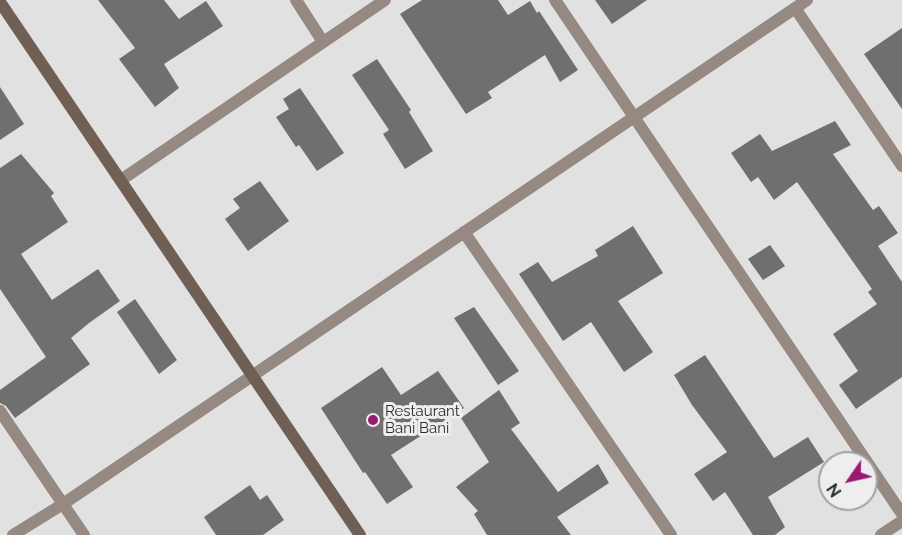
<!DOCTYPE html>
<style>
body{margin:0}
#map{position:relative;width:902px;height:535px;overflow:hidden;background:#e1e1e2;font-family:Raleway,sans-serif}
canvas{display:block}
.north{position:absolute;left:818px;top:451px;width:60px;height:60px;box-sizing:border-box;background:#eeeeef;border:2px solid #a2a2a3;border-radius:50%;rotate:236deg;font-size:16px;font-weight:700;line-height:24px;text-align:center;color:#2f2f30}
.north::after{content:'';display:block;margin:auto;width:21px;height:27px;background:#9a1b72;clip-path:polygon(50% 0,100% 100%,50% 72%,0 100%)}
</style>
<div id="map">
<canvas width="902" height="535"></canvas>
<div class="north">N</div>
</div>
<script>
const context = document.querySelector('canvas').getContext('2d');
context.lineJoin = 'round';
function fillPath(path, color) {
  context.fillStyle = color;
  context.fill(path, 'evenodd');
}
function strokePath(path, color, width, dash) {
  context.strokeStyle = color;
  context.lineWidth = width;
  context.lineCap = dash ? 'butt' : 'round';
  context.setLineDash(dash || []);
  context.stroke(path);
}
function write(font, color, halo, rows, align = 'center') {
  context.font = font + ' Raleway,sans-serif';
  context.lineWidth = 6;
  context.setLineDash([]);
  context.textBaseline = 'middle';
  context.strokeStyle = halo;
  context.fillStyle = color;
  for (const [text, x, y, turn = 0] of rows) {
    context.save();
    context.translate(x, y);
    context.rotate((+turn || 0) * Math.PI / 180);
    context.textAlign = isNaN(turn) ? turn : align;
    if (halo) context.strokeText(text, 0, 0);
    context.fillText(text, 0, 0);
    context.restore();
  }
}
fillPath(new Path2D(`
 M98 0H164L179 19 206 1 223 26 164 64 179 88 155 107 119 59 135 48Z
 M422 0H498L508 15 530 1 537 13 539 11 578 70 560 82 545 55 488 92 492 98 466 114 400 14Z
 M595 0H647L612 24Z
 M902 28V109L864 54Z
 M377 59 411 110 409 112 433 151 405 169 383 134 389 130 352 75Z
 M0 87 24 124 0 140Z
 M300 88 344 153 317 171 299 145 296 147 276 117 289 109 283 99Z
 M835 121 851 145 833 154 873 210 879 206 898 233 878 246 902 282V377L856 409 839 385 858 371 833 334 877 304 868 292 872 289 797 182 774 200 758 177 751 182 731 153 760 134 772 151Z
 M21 154 54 193 51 196 68 222 21 254 52 300 98 269 120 301 89 323 71 338 90 364 15 418 6 406 0 403V390L46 357 0 289V168Z
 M260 181 289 221 248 251 225 219 240 208 233 199Z
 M633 226 663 273 618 301 653 352 624 372 591 322 563 341 519 274 538 262 552 282 598 256 595 250Z
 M770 245 785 266 763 280 748 259Z
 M135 299 177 360 159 374 117 312Z
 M474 307 519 371 498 385 454 318Z
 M705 355 774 458 808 437 824 462 768 497 785 527 775 535H753L725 492 713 501 694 474 727 452 692 405 674 375Z
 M382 367 401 395 438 371 464 408 391 455 413 487 387 504 365 472 363 473 321 408Z
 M499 390 520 423 511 429 558 492 598 464 609 483 557 517 571 535H487L474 514 478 511 456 487 489 462 461 418Z
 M250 485 260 500 267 495 284 520 263 535H216L204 517Z`), '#706f6e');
strokePath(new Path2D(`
 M296 0 323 42
 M555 0 902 514
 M795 8 902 166
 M121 180 385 0
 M464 232 671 535
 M0 411 84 535
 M13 535 63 504 807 0
 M881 535 902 521`), '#958981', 12);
strokePath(new Path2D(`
 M0 2 360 535`), '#705f54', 12);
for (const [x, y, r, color] of [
 [373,420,6,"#9a1b72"]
]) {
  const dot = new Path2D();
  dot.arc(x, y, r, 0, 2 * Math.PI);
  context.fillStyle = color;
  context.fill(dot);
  strokePath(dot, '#eeeeef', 2);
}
write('15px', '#2f2f30', '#eeeeef', [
 ["Restaurant",385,411],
 ["Bani Bani",385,428]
], 'left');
</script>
